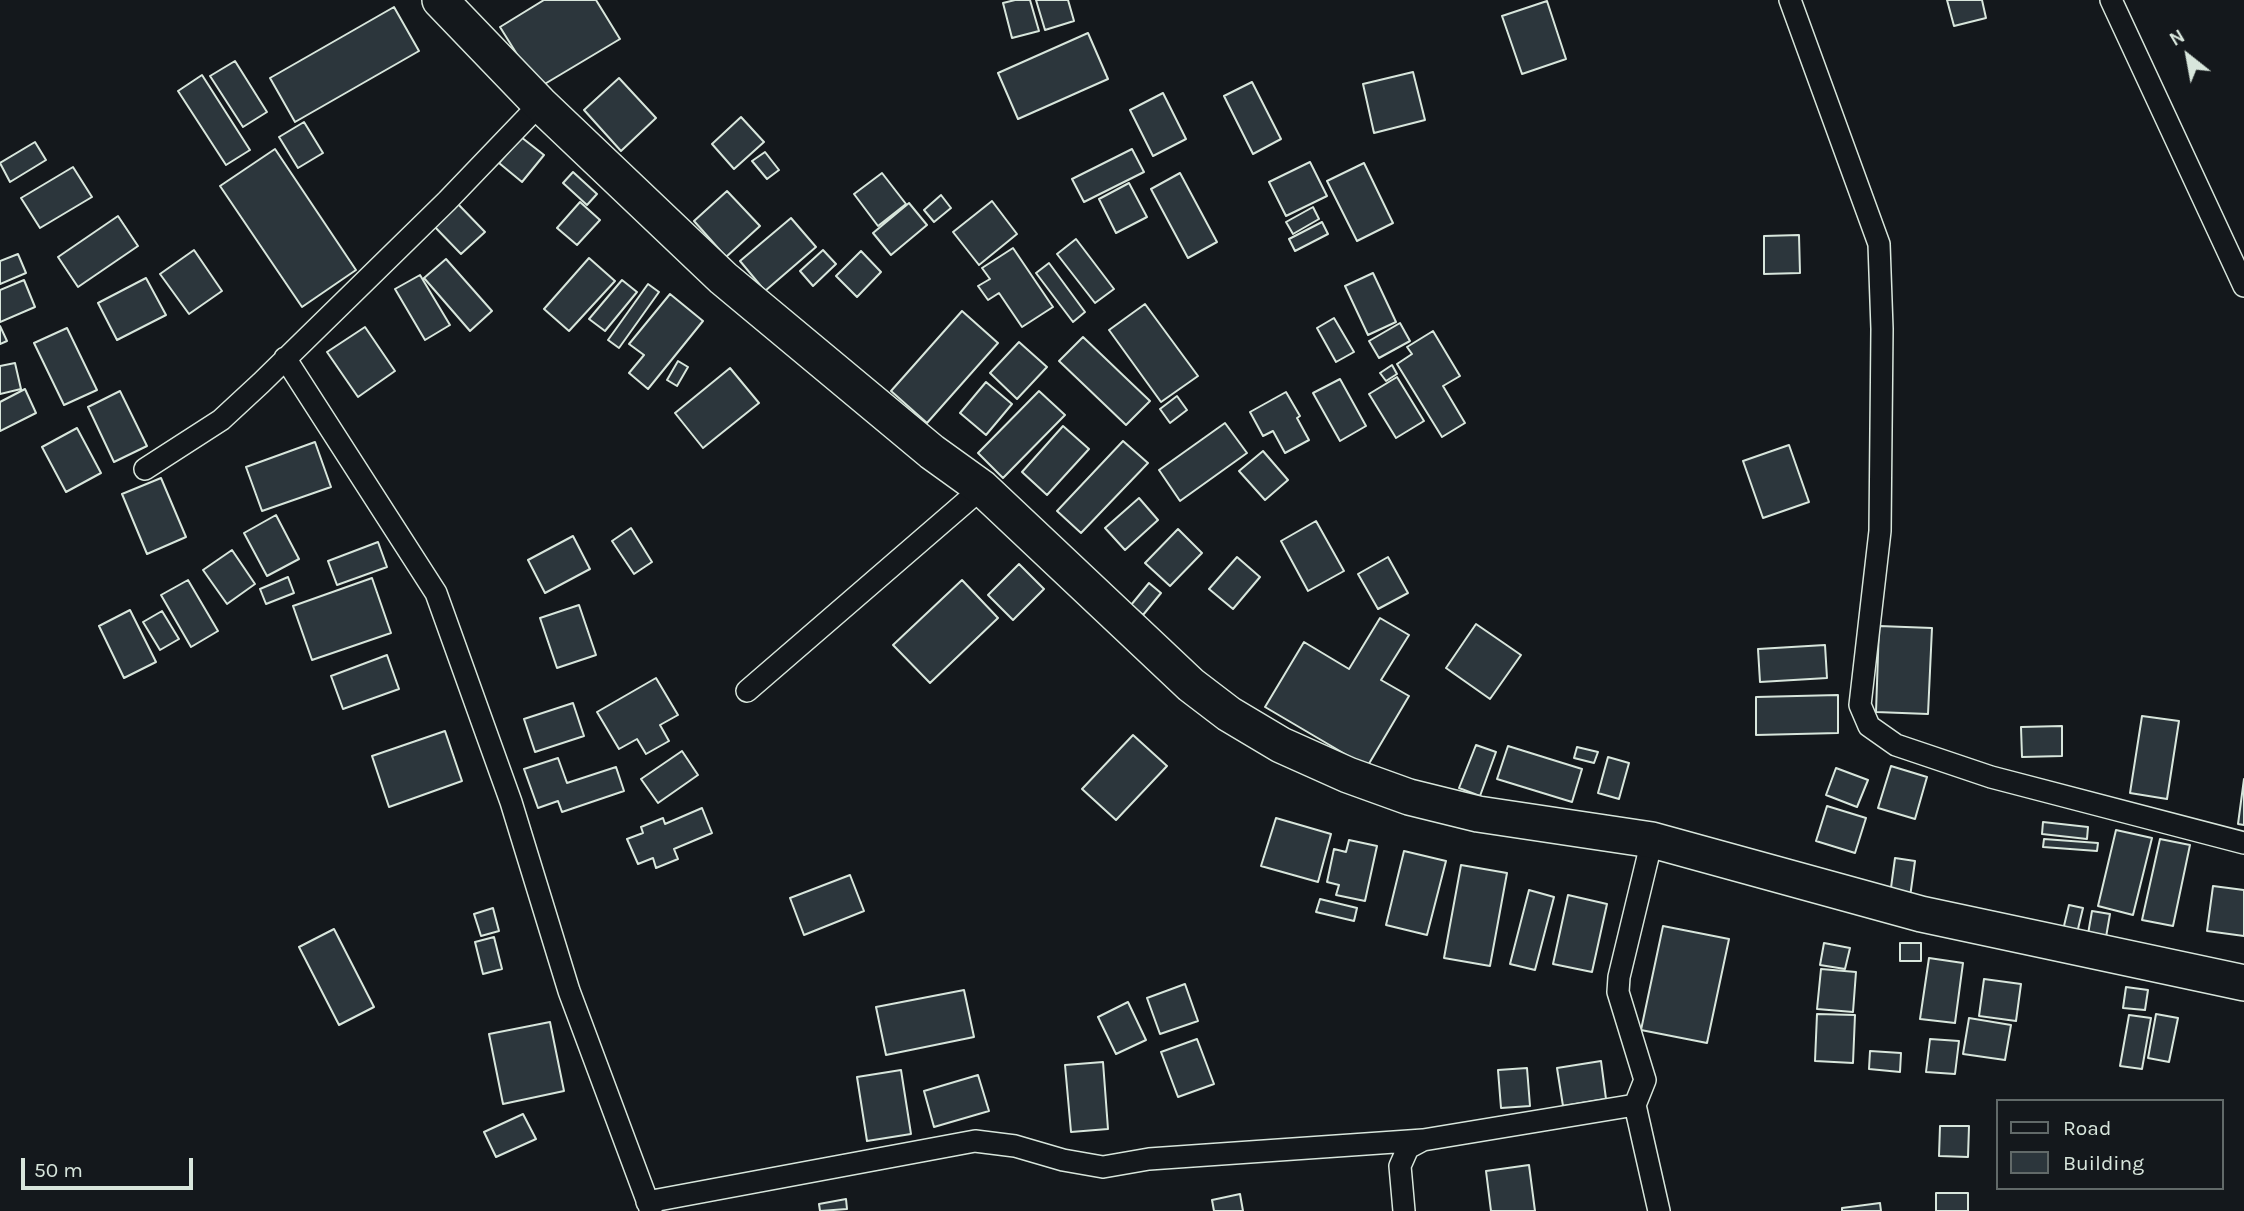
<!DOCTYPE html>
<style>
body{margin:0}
#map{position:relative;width:2244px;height:1211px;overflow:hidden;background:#14181c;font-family:Karla,sans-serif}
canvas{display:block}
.legend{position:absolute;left:1996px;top:1099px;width:228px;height:91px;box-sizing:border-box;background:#14181c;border:2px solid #626a69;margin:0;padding:9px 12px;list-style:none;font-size:21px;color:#d8e6dc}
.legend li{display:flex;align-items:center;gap:14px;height:35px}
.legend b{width:35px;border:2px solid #626a69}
.north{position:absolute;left:2153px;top:21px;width:70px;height:70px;-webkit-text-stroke:5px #14181c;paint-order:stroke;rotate:329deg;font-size:19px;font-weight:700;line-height:28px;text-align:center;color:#d8e6dc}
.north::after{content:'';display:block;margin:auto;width:24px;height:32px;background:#d8e6dc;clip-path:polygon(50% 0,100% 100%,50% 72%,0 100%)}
.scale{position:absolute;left:21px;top:1158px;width:172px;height:32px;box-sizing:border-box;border:4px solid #d8e6dc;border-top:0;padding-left:9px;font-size:21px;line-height:24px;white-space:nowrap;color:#d8e6dc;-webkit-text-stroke:5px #14181c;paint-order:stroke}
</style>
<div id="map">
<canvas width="2244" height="1211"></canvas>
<ul class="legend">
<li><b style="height:9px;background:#14181c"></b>Road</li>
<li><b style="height:19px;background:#2c363c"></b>Building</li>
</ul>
<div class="north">N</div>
<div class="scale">50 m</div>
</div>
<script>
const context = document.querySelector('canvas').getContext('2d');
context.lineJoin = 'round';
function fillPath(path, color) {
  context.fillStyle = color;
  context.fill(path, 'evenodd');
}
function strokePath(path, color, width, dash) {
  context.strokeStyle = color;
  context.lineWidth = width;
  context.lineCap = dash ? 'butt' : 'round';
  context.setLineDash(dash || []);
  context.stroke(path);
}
const building = new Path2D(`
 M544 0H596L620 39 538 88 500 27Z
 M1015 0H1030L1039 31 1012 38 1003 3Z
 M1036 0H1068L1074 21 1045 30Z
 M1947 0H1982L1986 18 1954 26Z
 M1547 1 1566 59 1522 74 1502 16Z
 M394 7 419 51 295 122 270 78Z
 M1088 33 1108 79 1018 119 998 73Z
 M235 61 267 112 243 127 210 76Z
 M1413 72 1425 120 1374 133 1363 84Z
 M202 75 250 150 226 165 178 91Z
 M619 78 656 118 621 151 584 110Z
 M1252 82 1281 139 1253 154 1224 96Z
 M1163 93 1186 139 1153 156 1130 110Z
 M741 117 764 142 734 169 712 144Z
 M304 122 323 153 298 168 279 137Z
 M521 137 544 155 522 182 499 163Z
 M35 142 46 160 10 182 0 163Z
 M275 149 356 270 302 307 220 186Z
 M1132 149 1144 172 1084 202 1072 179Z
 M765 152 779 170 767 179 752 161Z
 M1310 162 1327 196 1286 216 1269 182Z
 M1364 163 1393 223 1357 241 1327 181Z
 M73 167 92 197 40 228 21 198Z
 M573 172 597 194 587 205 563 183Z
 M882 173 906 204 878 226 854 194Z
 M1180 173 1217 242 1188 258 1151 189Z
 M1129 183 1147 217 1116 233 1099 199Z
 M727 191 760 226 726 257 694 221Z
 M941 195 951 208 934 222 924 210Z
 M992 201 1017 234 979 265 953 232Z
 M456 202 485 232 461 254 432 224Z
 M580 202 600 220 577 245 557 228Z
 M909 203 927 225 891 255 873 233Z
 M1313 207 1319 219 1293 234 1286 222Z
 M118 216 138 246 78 287 58 257Z
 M791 218 816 247 765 291 740 261Z
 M1322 222 1328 234 1295 251 1289 239Z
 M1799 235 1800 273 1764 274V236Z
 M1076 239 1114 289 1095 303 1057 254Z
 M1013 248 1053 307 1022 327 999 293 988 300 978 286 990 279 982 268Z
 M194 250 222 291 189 314 160 274Z
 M823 250 836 264 813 286 800 271Z
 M861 251 881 272 857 297 836 276Z
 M18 254 26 273 0 284V261Z
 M589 258 615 281 569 331 544 309Z
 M446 259 492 311 470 331 424 278Z
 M1049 263 1085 312 1073 322 1036 273Z
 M1373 273 1396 322 1368 335 1345 286Z
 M420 275 450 325 425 340 395 289Z
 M146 278 166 315 117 340 98 303Z
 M24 280 35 307 0 322V290Z
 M622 280 637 292 605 331 589 319Z
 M648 284 659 292 619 348 608 340Z
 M670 294 703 321 648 389 629 373 644 355 629 344Z
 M1145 304 1198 376 1161 402 1109 330Z
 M962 311 998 343 927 423 891 391Z
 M1334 318 1354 352 1336 362 1317 328Z
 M1400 323 1410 341 1379 358 1369 341Z
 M0 326 7 341 0 344Z
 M365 327 395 371 358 397 327 352Z
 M67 328 97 390 64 405 34 343Z
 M1433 331 1460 376 1443 386 1465 423 1442 437 1397 364 1412 354 1407 347Z
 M1083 337 1150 401 1126 425 1059 361Z
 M1019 342 1047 367 1017 399 990 373Z
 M678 361 688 367 677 386 667 380Z
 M15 363 21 389 0 394V366Z
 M1392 365 1397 374 1386 381 1380 373Z
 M730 368 759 403 703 448 675 413Z
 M1397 377 1424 421 1396 438 1369 394Z
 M1340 379 1366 426 1340 441 1313 393Z
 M986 382 1012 404 986 435 960 413Z
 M25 389 36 413 0 431V402Z
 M120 391 147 446 114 462 88 407Z
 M1039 391 1065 415 1003 478 978 453Z
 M1286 392 1300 416 1297 418 1309 440 1285 453 1273 431 1263 436 1250 412Z
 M1177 396 1187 410 1170 423 1160 409Z
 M1225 423 1247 453 1180 501 1159 470Z
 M1063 426 1089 449 1047 495 1022 472Z
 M77 428 101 473 66 492 42 447Z
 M1123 441 1148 463 1081 533 1057 511Z
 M315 442 331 487 262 511 246 467Z
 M1789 445 1809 502 1763 518 1743 461Z
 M1263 451 1288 480 1265 500 1239 471Z
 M161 478 186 537 147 554 122 494Z
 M1139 498 1158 520 1125 550 1105 528Z
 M276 515 299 559 267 576 244 533Z
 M1316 521 1344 571 1308 591 1281 541Z
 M631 528 652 562 634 574 612 541Z
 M1178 529 1202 553 1170 586 1145 563Z
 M573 536 590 569 545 593 528 560Z
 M378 542 387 567 337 585 328 561Z
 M232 550 255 584 227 604 203 570Z
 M1237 557 1260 577 1233 609 1209 589Z
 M1388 557 1408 593 1378 609 1358 574Z
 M1019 564 1044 589 1013 620 988 595Z
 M288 577 294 593 266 604 260 589Z
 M372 578 391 633 312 660 293 606Z
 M188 580 218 631 191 647 161 595Z
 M962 580 998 618 930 683 893 645Z
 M1149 583 1161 593 1143 615 1131 605Z
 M579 605 596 655 557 668 540 618Z
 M130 610 156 662 124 678 99 626Z
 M162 611 179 639 160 650 143 622Z
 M1380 618 1409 635 1381 680 1409 696 1367 767 1265 707 1304 642 1349 669Z
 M1476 624 1521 655 1490 699 1446 668Z
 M1879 626 1932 628 1928 714 1876 712Z
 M1825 645 1827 678 1760 682 1758 649Z
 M387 655 399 689 343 709 331 676Z
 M656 678 678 715 660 725 669 741 646 754 637 739 619 749 597 712Z
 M1838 695V733L1756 735V697Z
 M573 703 584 736 535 752 524 719Z
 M2142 716 2179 721 2167 799 2130 793Z
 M2062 726V756L2022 757 2021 727Z
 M445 731 462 781 389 807 372 756Z
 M1133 735 1167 766 1116 820 1082 789Z
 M1476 745 1496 752 1480 796 1459 788Z
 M1508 746 1582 769 1572 802 1497 779Z
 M1577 747 1598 752 1594 763 1574 758Z
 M682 751 698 775 658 803 641 779Z
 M1608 757 1629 763 1619 799 1598 793Z
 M558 758 567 783 616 767 624 791 562 812 558 801 538 808 524 769Z
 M1891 766 1927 777 1915 819 1878 808Z
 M1836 768 1868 780 1857 807 1826 795Z
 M2244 779V825L2238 824Z
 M1827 806 1866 818 1855 853 1816 841Z
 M702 808 712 833 674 849 678 859 656 868 653 858 638 864 627 839 643 833 641 827 663 818 665 824Z
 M1276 818 1331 834 1318 882 1261 866Z
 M2043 822 2088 827 2087 839 2042 834Z
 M2116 830 2152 838 2133 915 2098 906Z
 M2044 839 2098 843 2097 851 2043 847Z
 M2160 839 2190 845 2173 926 2142 920Z
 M1349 840 1377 846 1365 901 1336 895 1339 885 1327 882 1334 849 1346 852Z
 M1404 851 1446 861 1427 935 1386 925Z
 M1895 858 1915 861 1910 897 1890 895Z
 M1461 865 1507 873 1490 966 1444 958Z
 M850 875 864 911 804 935 790 898Z
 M2213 886 2244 890V936L2207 931Z
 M1529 890 1554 897 1535 970 1510 964Z
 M1568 895 1607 904 1592 972 1553 964Z
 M1320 899 1357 908 1354 921 1316 912Z
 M2069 905 2083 908 2077 933 2063 930Z
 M493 908 499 931 481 936 474 914Z
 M2092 911 2110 914 2106 937 2088 934Z
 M1663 926 1729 939 1707 1043 1641 1030Z
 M334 929 374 1007 339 1025 299 947Z
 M494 937 502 969 483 974 475 942Z
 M1824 943 1850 948 1845 969 1820 965Z
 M1900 943H1921V961H1900Z
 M1929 958 1963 963 1955 1023 1920 1019Z
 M1821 969 1856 972 1853 1012 1817 1009Z
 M1984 979 2021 984 2016 1021 1979 1016Z
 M1185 984 1198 1021 1160 1034 1147 998Z
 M2126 987 2148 990 2145 1010 2123 1008Z
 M964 990 974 1037 886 1055 876 1007Z
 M1128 1002 1146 1040 1116 1054 1098 1017Z
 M1817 1014 1855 1015 1853 1063 1815 1061Z
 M2156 1014 2178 1018 2169 1062 2148 1058Z
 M2129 1015 2151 1018 2142 1069 2120 1066Z
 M1969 1018 2011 1025 2005 1060 1963 1054Z
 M550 1022 564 1091 503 1104 489 1034Z
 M1197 1039 1214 1084 1178 1097 1161 1052Z
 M1930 1039 1959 1041 1955 1074 1926 1072Z
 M1870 1051 1901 1053 1900 1072 1869 1069Z
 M1601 1061 1606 1099 1563 1106 1557 1068Z
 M1103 1062 1108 1129 1071 1132 1065 1065Z
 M1527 1068 1530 1106 1501 1108 1498 1070Z
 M901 1070 911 1134 867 1141 857 1077Z
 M978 1075 989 1111 934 1127 924 1091Z
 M523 1114 536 1139 496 1157 484 1132Z
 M1940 1126H1969L1968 1157 1939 1156Z
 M1529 1165 1535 1211H1491L1486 1171Z
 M1936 1193H1968V1211H1936Z
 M1240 1194 1243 1211H1214L1212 1200Z
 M846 1199 847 1209 820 1211 819 1204Z
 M1880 1203 1881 1211H1842V1208Z`);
fillPath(building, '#2c363c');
strokePath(building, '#d8e6dc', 2);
const minor = new Path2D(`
 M1790 0 1879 244 1882 329 1880 531 1860 705 1869 726 1896 745 1991 777 2244 843
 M2111 0 2244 286
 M285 358 436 593 511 802 569 991 651 1211
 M145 469 221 420 261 383 447 201 540 104
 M747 691 982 488
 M1635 1105 1659 1211
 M647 1202 975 1141 1015 1146 1063 1160 1103 1167 1149 1159 1423 1140
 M1404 1211 1400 1166 1408 1148 1423 1140 1635 1105 1645 1080 1618 992 1619 977 1652 840`);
const trunk = new Path2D(`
 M440 0 540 104 723 278 932 452 982 488 1191 685 1229 714 1281 745 1348 775 1409 797 1478 814 1652 840 1921 914 2244 983`);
strokePath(minor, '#d8e6dc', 24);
strokePath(trunk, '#d8e6dc', 38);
strokePath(minor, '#14181c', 21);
strokePath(trunk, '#14181c', 35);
</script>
